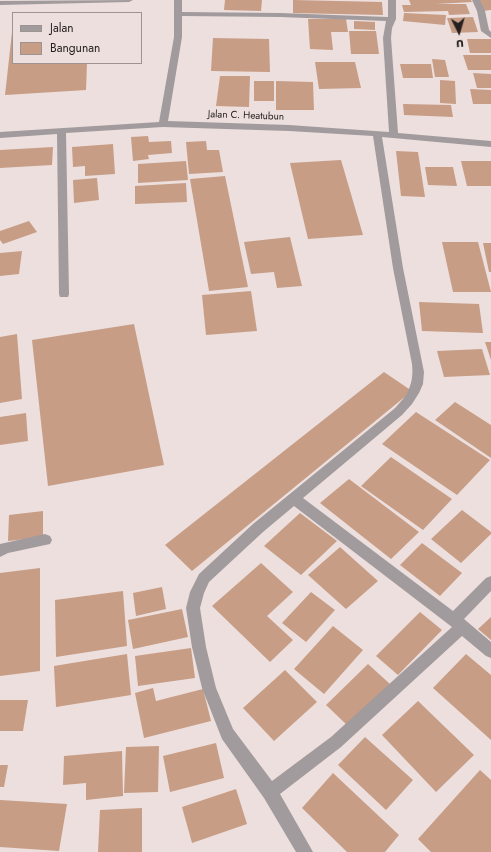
<!DOCTYPE html>
<style>
body{margin:0}
#map{position:relative;width:491px;height:852px;overflow:hidden;background:#eddfdd;font-family:Jost,sans-serif}
canvas{display:block}
.legend{position:absolute;left:12px;top:12px;width:130px;height:52px;box-sizing:border-box;background:#eddfdd;border:1px solid #9d9391;margin:0;padding:5px 7px;list-style:none;font-size:12px;color:#252020}
.legend li{display:flex;align-items:center;gap:8px;height:20px}
.legend b{width:20px;border:1px solid #9d9391}
.north{position:absolute;left:439px;top:12px;width:40px;height:40px;-webkit-text-stroke:3px #eddfdd;paint-order:stroke;rotate:175deg;font-size:11px;font-weight:700;line-height:16px;text-align:center;color:#252020}
.north::after{content:'';display:block;margin:auto;width:14px;height:18px;background:#252020;clip-path:polygon(50% 0,100% 100%,50% 72%,0 100%)}
</style>
<div id="map">
<canvas width="491" height="852"></canvas>
<ul class="legend">
<li><b style="height:5px;background:#a19b9d"></b>Jalan</li>
<li><b style="height:11px;background:#c79d86"></b>Bangunan</li>
</ul>
<div class="north">U</div>
</div>
<script>
const context = document.querySelector('canvas').getContext('2d');
context.lineJoin = 'round';
function fillPath(path, color) {
  context.fillStyle = color;
  context.fill(path, 'evenodd');
}
function write(font, color, halo, rows, align = 'center') {
  context.font = font + ' Jost,sans-serif';
  context.lineWidth = 3.5;
  context.setLineDash([]);
  context.textBaseline = 'middle';
  context.strokeStyle = halo;
  context.fillStyle = color;
  for (const [text, x, y, turn = 0] of rows) {
    context.save();
    context.translate(x, y);
    context.rotate((+turn || 0) * Math.PI / 180);
    context.textAlign = isNaN(turn) ? turn : align;
    if (halo) context.strokeText(text, 0, 0);
    context.fillText(text, 0, 0);
    context.restore();
  }
}
fillPath(new Path2D(`
 M225 0H262L261 11 224 10Z
 M293 0 382 2 383 15 293 13Z
 M409 0H471L472 2 436 4H466L470 14 449 15 448 11 404 12 402 5H411Z
 M479 0H491V10L483 11Z
 M404 13 446 15 445 25 403 21Z
 M473 17 478 32 452 33 447 18Z
 M308 19H346L348 32H331L333 50 310 49Z
 M354 21 375 22V30L354 29Z
 M349 31H376L379 54H351Z
 M12 32 13 63H87L86 90 5 95Z
 M213 38 269 39 270 72 211 71Z
 M467 39H491V53H470Z
 M463 55H491V70H468Z
 M432 59 445 60 449 77H435Z
 M315 62H355L361 88 319 89Z
 M400 64H431L433 78H403Z
 M473 73 491 74V88H477Z
 M220 76H250L249 107 216 106Z
 M440 80 455 81 456 104 440 103Z
 M254 81H274V101H254Z
 M276 81 313 82 314 110H276Z
 M470 89 491 90V104H473Z
 M403 104 451 105 453 117 404 115Z
 M148 136 149 142 171 141 172 153 148 155 149 159 133 161 131 137Z
 M206 141 207 150H219L223 172 189 174 186 142Z
 M113 144 115 174 85 176V166L73 167 72 147Z
 M53 147 52 165 0 168V150Z
 M396 151 418 152 425 197 401 196Z
 M341 160 363 235 308 239 290 163Z
 M186 161 188 180 138 183V164Z
 M461 161H491V186H467Z
 M425 167H453L457 186 428 185Z
 M225 176 248 287 209 291 190 179Z
 M97 178 99 200 74 203 73 180Z
 M186 183 187 202 135 204V186Z
 M29 221 37 232 3 244 0 240V231Z
 M290 237 302 286 277 288 274 272 251 274 244 242Z
 M442 242H478L491 292H453Z
 M483 243H491V272H489Z
 M22 251 19 274 0 276V253Z
 M251 291 257 331 206 335 202 295Z
 M419 302 479 304 483 333 422 331Z
 M134 324 164 465 48 486 32 340Z
 M17 334 22 399 0 403V337Z
 M485 342H491V360Z
 M482 349 490 375 444 377 437 351Z
 M384 372 412 391 192 571 165 545Z
 M455 402 491 425V458L435 420Z
 M416 412 490 460 457 495 382 444Z
 M26 413 28 441 0 445V417Z
 M391 457 452 499 423 530 361 486Z
 M349 479 419 532 391 559 320 503Z
 M462 510 491 532V534L461 563 431 539Z
 M43 511V537L8 541 9 515Z
 M300 513 337 541 301 575 264 546Z
 M422 543 462 573 440 596 400 565Z
 M340 547 378 581 346 609 308 575Z
 M261 563 293 592 267 616 293 640 270 662 212 606Z
 M40 568V671L0 676V573Z
 M162 587 166 609 136 616 133 593Z
 M123 591 127 646 56 657 55 600Z
 M311 592 335 610 306 642 282 623Z
 M182 609 188 637 133 649 128 620Z
 M420 612 442 630 398 675 376 656Z
 M491 617V640L478 629Z
 M333 626 363 650 324 694 294 669Z
 M191 648 195 678 138 686 135 656Z
 M127 654 131 695 56 707 54 666Z
 M466 654 491 675V740L433 688Z
 M368 664 390 684 348 726 326 705Z
 M285 670 317 702 274 741 243 708Z
 M153 688 156 701 203 689 211 721 144 738 135 693Z
 M0 700H28L23 731H0Z
 M418 701 474 755 436 792 382 735Z
 M365 737 413 780 386 810 338 765Z
 M216 743 224 778 170 792 163 756Z
 M159 746 158 792 124 793 126 747Z
 M122 751 123 796 86 800V783L63 785 64 756Z
 M0 765H8L4 787H0Z
 M480 770 491 780V852H431L418 839Z
 M333 773 399 835 385 852H347L302 808Z
 M236 789 247 824 192 843 182 807Z
 M0 800 67 804 59 851 0 847Z
 M142 808V852H98L100 810Z`), '#c79d86');
fillPath(new Path2D(`
 M133 0 129 2 0 5V1Z
 M174 0H182V12L280 13 388 17V0H396V19L392 28 391 38 398 133 491 141V147L382 137 403 268 424 372 423 384 419 393 412 404 402 415 303 498 453 611 486 578 491 576V591L464 619 491 642V658L486 656 462 636 341 747 280 794 313 852H296L264 798 222 739 202 688 192 647 186 608 190 592 199 574 253 524 394 409C408 395 414 384 412 364L393 268 373 136 289 131 163 127 66 133 69 294 68 297H60L59 294 57 134 0 138V132L159 122 174 37ZM182 16 280 17 386 21 383 38 389 132 289 125 168 121 182 37ZM294 506 452 627 331 737 272 781 233 729 216 688 206 647 200 608 204 593 209 582 263 532Z
 M472 0H480L485 11 489 30 491 32V38L481 31 477 11Z
 M45 534 50 536 52 540 50 544 8 553 0 557V544Z`), '#a19b9d');
write('10px', '#252020', '#eddfdd', [
 ["Jalan C. Heatubun",246,116,2]
]);
</script>
